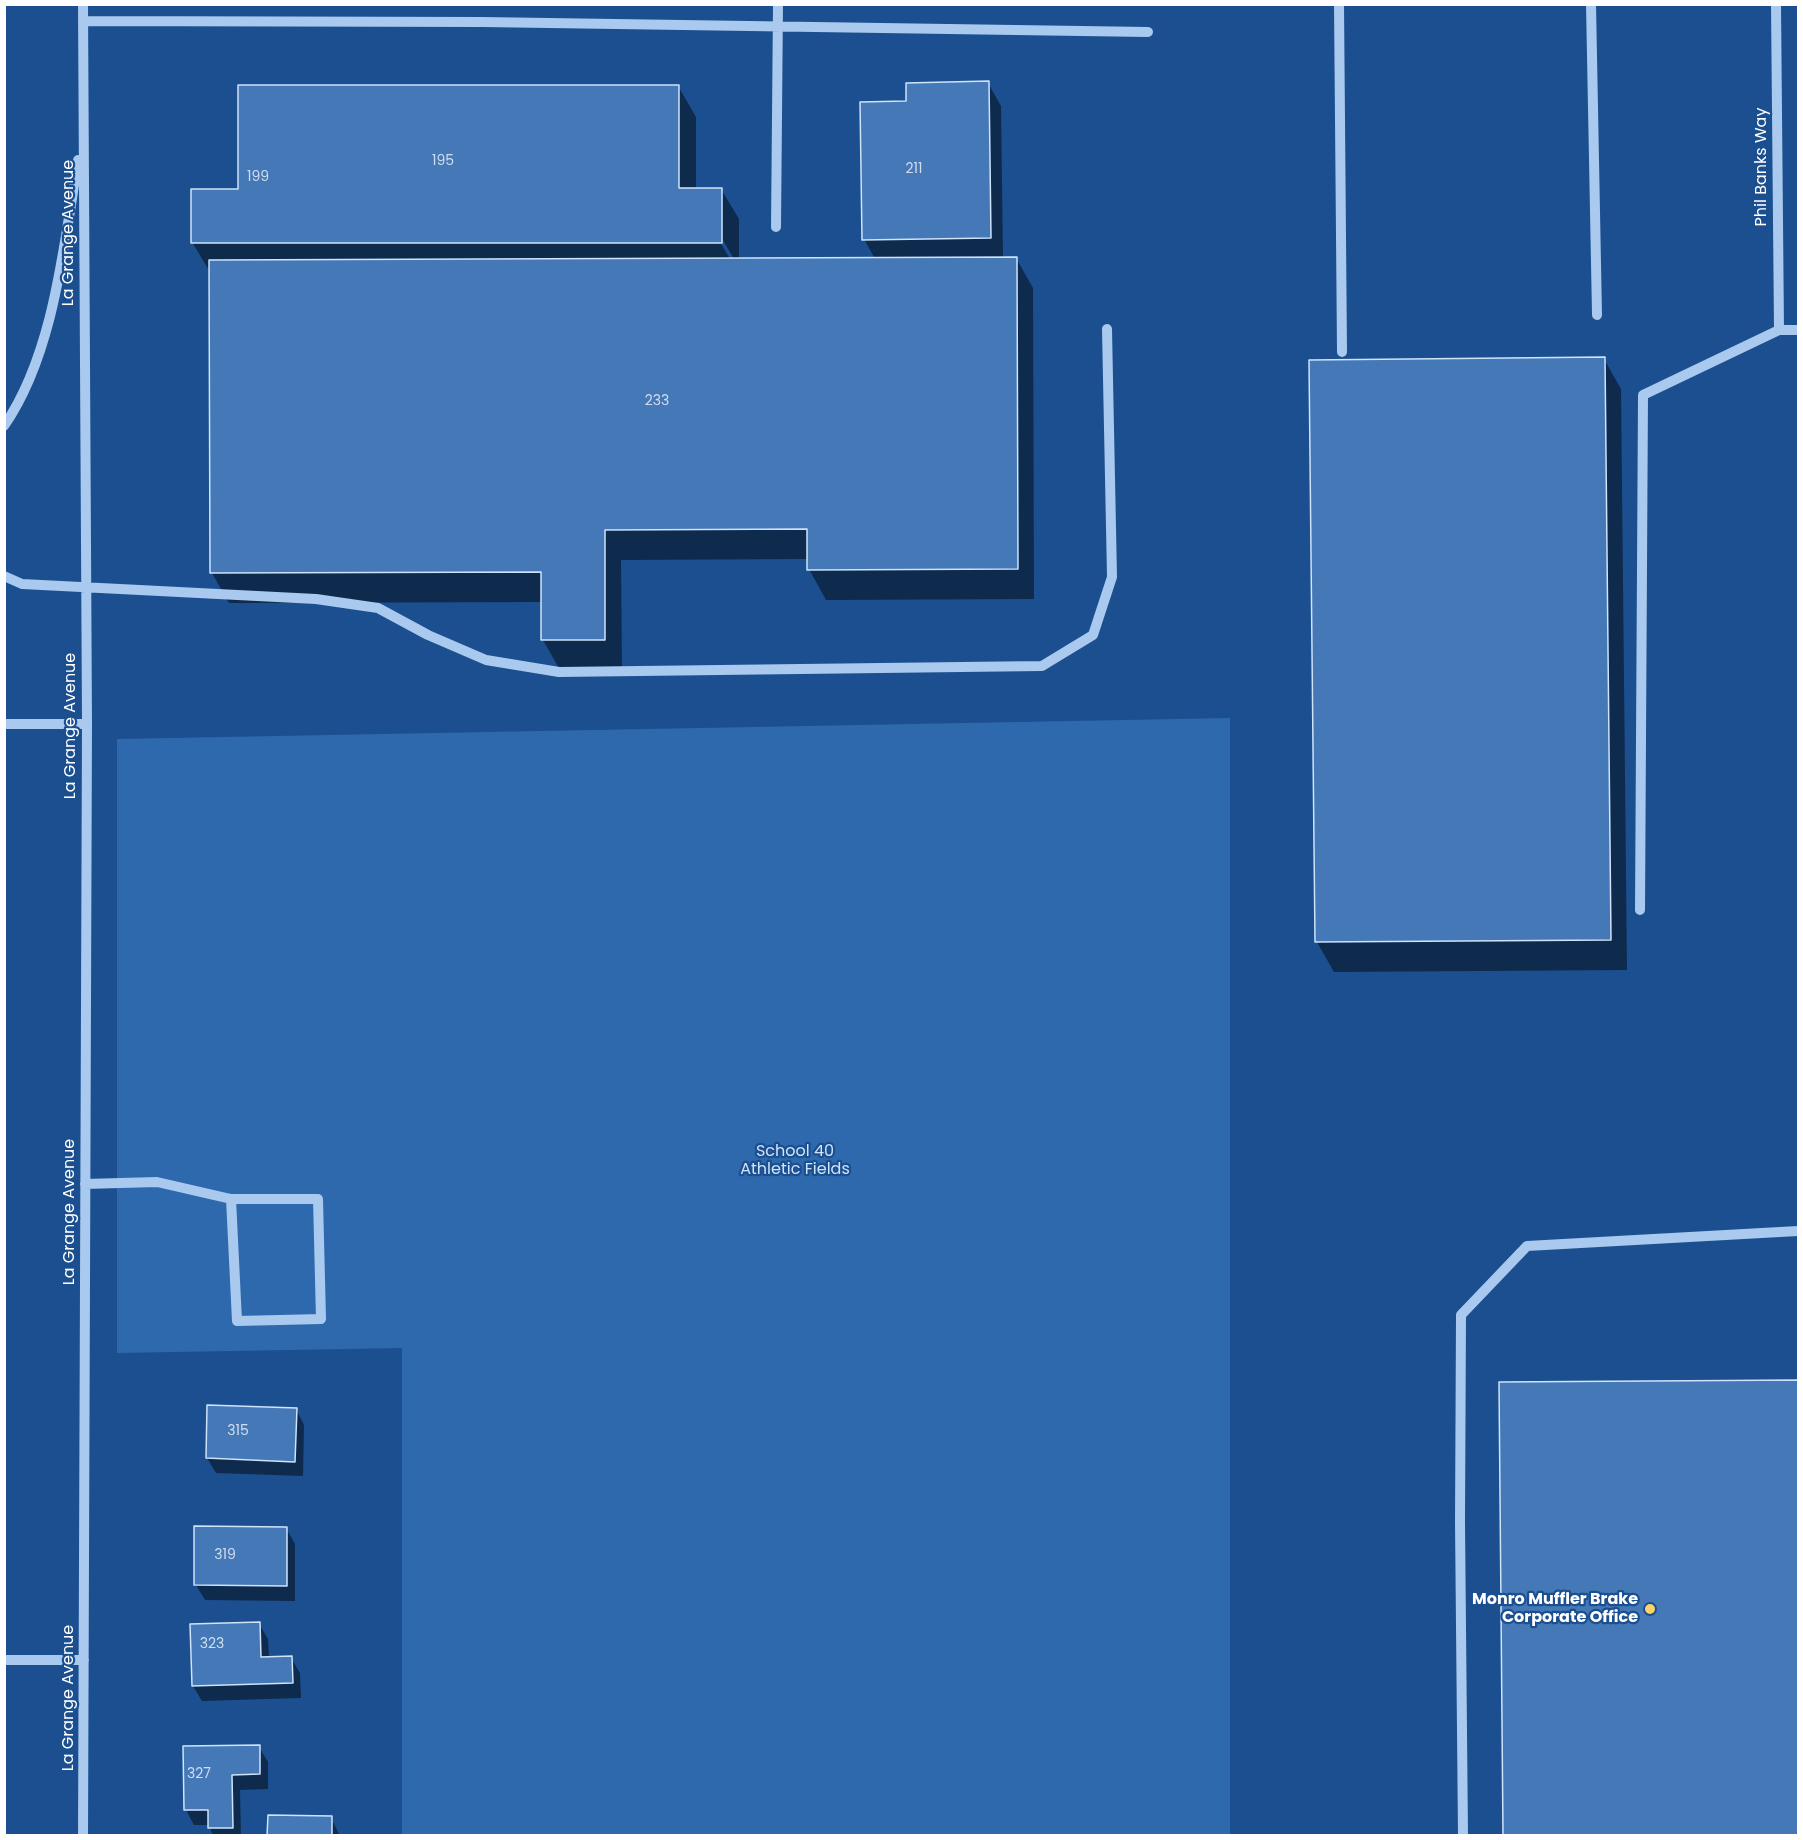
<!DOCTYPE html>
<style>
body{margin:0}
#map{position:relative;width:1803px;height:1840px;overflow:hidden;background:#1b4f8f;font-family:Poppins,sans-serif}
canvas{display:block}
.frame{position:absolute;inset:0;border:6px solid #fff;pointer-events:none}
</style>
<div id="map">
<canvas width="1803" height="1840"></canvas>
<div class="frame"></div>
</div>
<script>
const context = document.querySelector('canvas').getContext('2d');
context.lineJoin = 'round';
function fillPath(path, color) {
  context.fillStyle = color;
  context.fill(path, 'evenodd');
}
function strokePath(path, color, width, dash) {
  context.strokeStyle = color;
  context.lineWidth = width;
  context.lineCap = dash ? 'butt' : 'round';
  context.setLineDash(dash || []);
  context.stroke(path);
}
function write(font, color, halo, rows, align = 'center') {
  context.font = font + ' Poppins,sans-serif';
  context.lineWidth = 4.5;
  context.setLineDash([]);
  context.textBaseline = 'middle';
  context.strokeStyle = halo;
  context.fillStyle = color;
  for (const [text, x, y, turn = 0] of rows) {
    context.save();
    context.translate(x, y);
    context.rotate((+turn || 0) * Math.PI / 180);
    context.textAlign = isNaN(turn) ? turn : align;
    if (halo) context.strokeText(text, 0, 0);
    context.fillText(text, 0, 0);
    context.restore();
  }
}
fillPath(new Path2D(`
 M1230 718V1835H402V1348L117 1353V739Z`), '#2e69ad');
fillPath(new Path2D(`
 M988 83 1001 106 1003 258H1016L1033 288 1034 599 826 600 809 569V559L621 560 622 670H560L543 640V602L229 603 212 573 210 272 192 242 240 190 678 86 696 117V189H721L739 219V259H875L864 239 908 102ZM720 235 734 259H730L717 237Z
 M1604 359 1621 389 1627 970 1334 972 1317 942 1311 362Z
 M1798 1381V1836H1504L1501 1384Z
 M296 1409 304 1425 303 1476 216 1473 207 1458Z
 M286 1528 295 1544V1601L205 1600 196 1585Z
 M259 1624 268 1639 269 1658H291L300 1673 301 1698 202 1701 193 1686Z
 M259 1747 268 1762V1789L240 1790 241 1836H213L209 1825H194L186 1810Z
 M331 1818 340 1836H269Z`), '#0007');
const building = new Path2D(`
 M989 81 991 238 862 240 860 102 906 101V83Z
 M238 85H679V188H722V243H191V189H238Z
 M1017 257 1018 569 807 570V529L605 530V640H541V572L210 573 209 260Z
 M1605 357 1611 940 1315 942 1309 360Z
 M1798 1380V1836H1503L1499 1382Z
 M207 1405 297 1408 295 1462 206 1458Z
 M194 1526 287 1527V1586L194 1585Z
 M260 1622 261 1657 292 1656 293 1683 192 1686 190 1624Z
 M260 1745V1774L232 1775 233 1828H208V1810H184L183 1746Z
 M268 1815 332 1816V1836H267Z`);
fillPath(building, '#4478b7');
strokePath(building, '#cfe3fa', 1.5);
strokePath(new Path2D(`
 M1339 4 1342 352
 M1591 4 1597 315
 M1776 4 1779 330
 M83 21 482 22 1148 32
 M776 227 778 4
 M4 426C54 354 64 244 78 160
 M4 576 22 584 316 599 378 608 428 635 486 660 559 672 1042 666 1093 635 1112 577 1107 329
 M4 724H87
 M1640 910 1643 395 1779 330H1798
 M85 1184 157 1182 231 1199H318L321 1319 237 1321 231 1199
 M4 1660H84
 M83 1836 87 724 83 4
 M1463 1836 1460 1522 1461 1315 1527 1246 1798 1231`), '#a9c9ee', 10);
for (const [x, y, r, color] of [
 [1650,1609,6,"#ffd166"]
]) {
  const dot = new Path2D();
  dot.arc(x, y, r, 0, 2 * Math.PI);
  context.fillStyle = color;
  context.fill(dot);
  strokePath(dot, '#1b4f8f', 2);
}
write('14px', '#d0dded', null, [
 ["195",443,161],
 ["211",914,169],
 ["199",258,177],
 ["233",657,401],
 ["315",238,1431],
 ["319",225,1555],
 ["323",212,1644],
 ["327",199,1774]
]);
write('16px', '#fff', '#1b4f8f', [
 ["Phil Banks Way",1762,167,-90],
 ["La Grange Avenue",69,233,-90],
 ["La Grange Avenue",71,726,-90],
 ["La Grange Avenue",70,1212,-90],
 ["La Grange Avenue",69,1698,-90]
]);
write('16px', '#cfe3fa', '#1b4f8f', [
 ["School 40",795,1152],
 ["Athletic Fields",795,1170]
]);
write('bold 16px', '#fff', '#1b4f8f', [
 ["Monro Muffler Brake",1638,1600],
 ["Corporate Office",1638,1618]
], 'right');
</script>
